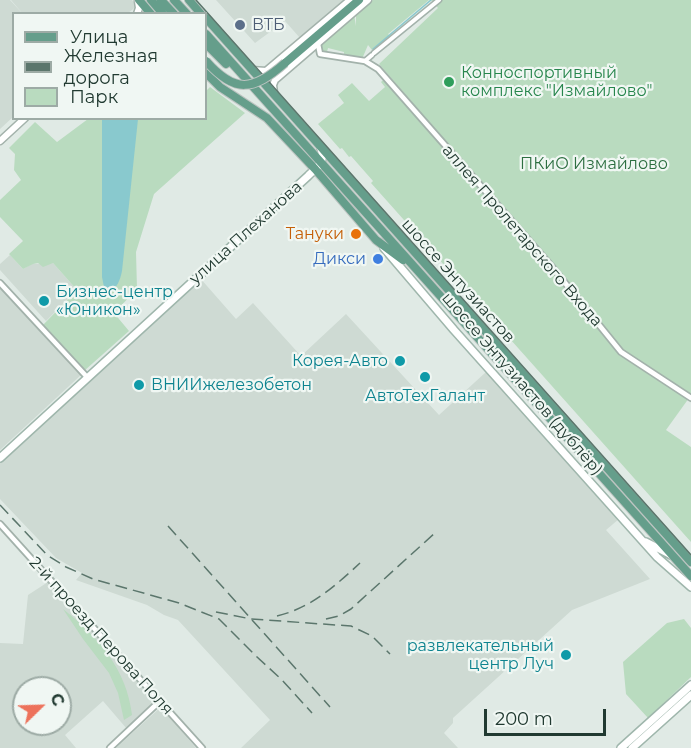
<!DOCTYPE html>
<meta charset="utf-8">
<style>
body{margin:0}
#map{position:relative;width:691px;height:748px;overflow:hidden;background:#e0eae5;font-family:Montserrat,sans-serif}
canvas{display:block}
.legend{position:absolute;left:12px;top:12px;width:195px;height:108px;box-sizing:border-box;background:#f0f7f3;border:2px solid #9daba5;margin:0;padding:8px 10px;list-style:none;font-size:18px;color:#213a31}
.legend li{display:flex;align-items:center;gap:12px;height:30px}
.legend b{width:30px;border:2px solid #9daba5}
.north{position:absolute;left:12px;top:676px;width:60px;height:60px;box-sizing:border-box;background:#f0f7f3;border:2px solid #9daba5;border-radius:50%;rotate:67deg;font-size:16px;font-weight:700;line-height:24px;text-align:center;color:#213a31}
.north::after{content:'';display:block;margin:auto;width:21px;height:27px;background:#ed725b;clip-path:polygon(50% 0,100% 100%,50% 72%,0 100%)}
.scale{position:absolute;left:484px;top:709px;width:122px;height:27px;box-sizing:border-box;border:3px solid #213a31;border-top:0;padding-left:8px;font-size:18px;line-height:21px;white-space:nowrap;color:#213a31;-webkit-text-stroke:4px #f0f7f3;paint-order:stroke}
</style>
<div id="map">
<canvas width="691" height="748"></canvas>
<ul class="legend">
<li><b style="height:8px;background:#659e8b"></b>Улица</li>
<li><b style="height:8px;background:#5b766c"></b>Железная дорога</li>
<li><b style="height:16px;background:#b9dbbf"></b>Парк</li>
</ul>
<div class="north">С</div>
<div class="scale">200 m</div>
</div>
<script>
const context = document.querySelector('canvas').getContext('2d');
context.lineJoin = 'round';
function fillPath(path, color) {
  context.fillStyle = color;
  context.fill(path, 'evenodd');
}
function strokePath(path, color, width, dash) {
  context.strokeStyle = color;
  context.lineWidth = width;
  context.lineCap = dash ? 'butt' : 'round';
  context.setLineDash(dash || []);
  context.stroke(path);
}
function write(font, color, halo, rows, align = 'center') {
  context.font = font + ' Montserrat,sans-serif';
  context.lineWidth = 4.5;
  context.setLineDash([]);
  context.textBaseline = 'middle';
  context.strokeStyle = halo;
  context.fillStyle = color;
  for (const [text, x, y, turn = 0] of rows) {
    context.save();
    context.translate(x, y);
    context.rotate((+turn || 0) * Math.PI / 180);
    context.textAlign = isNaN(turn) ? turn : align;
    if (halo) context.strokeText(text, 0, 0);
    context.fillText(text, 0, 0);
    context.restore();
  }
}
fillPath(new Path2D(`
 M0 0H10L22 13 14 14 13 117 0 129Z
 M11 0H132L137 6 128 13 23 14Z
 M216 0H344L300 38 285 21 255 43Z
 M10 255 23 269 32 264 53 263 77 290 46 321 0 270V264Z
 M200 278 236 319 253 303 301 356 346 314 439 415 486 372 619 519 606 530 650 579 572 610 453 718V723L444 733 458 748H241L270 720 178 620 164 615 147 605 76 580 82 573 56 558 0 499V463Z
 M0 286 82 374 0 450Z
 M48 582 155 699V702L127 729 103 701 65 735 76 748H0V643L23 644 28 595ZM24 688H60V724H24Z
 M161 707 196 748H116L130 735Z`), '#cedad3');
fillPath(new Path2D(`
 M373 0H429L388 34 390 36 372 50 368 45 362 59 344 55V52L328 48 327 52 321 51 320 45 354 14 356 26V14Z
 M431 0H691V395L622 351 516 223 379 64 438 8Z
 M384 79 517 230 619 354 689 398 666 430 691 447V542L371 183 373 181 351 156 349 157 342 148 340 149 318 124 344 103 338 95 352 83 369 101 385 87 381 82Z
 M210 87 245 113 154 194 136 252 137 289 114 313 129 331 84 371 43 325 77 290 53 263 43 267 38 263 33 264 23 269 9 254 23 241 0 217V200L21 180 14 170 15 154 9 148 35 122 57 142 88 119 206 118V91Z
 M63 609C98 636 127 670 132 715L124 720 118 693 109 673 83 639Z
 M684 619 691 628V677L648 718 626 694 623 662 667 623Z`), '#b9dbbf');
fillPath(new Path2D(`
 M102 119H138L122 271C120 281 115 295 104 287L102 277Z`), '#89c9ce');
strokePath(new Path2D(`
 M373 49 431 0`), '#89c9ce', 1.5);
const pedestrian = new Path2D(`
 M374 53 439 0
 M365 61 372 55`);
const minor = new Path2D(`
 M318 44 320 54 365 61 378 69 553 268 621 352 691 398
 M0 283 87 377
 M0 524 202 748
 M110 748 160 701`);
const tertiary = new Path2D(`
 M137 14 139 8 138 1
 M252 70 266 71 350 0
 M274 93 273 85 275 80 368 0
 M0 141 25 118`);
const secondary = new Path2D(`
 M384 248 454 330 657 557 691 587
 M0 458 308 176C317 167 326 162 321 149
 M646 542 671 555
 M621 748 691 685
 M632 748 691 695`);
const primary = new Path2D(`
 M139 0 151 14
 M151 0 163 14
 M161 0 174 14
 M174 0 187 14
 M189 0 201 14
 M206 18 691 562
 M206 34 691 576
 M206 44 226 64
 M285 63 359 0
 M206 73 220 87 267 118 315 169 376 240 403 260`);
strokePath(pedestrian, '#a3b2ab', 7);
strokePath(minor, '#a3b2ab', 8);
strokePath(tertiary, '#a3b2ab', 9);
strokePath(secondary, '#9fb6ac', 10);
strokePath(primary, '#bcc4c1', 10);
strokePath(pedestrian, '#fff', 4);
strokePath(minor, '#fff', 4.5);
strokePath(tertiary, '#fff', 6);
strokePath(secondary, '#fff', 7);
strokePath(primary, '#659e8b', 8);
strokePath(new Path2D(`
 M196 0 691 555`), '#5b766c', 1.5);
strokePath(new Path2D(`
 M0 505 47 555 66 567 93 579 179 603 219 619 256 656 282 680 312 713
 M168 526 330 707
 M216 612 251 619 351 626 372 636 390 654
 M277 616C311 608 335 586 360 563
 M326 619 339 616 351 609 436 532`), '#5b766c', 1.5, [12, 6]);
const primaryBridge = new Path2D(`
 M206 61C235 94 253 91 285 63`);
strokePath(primaryBridge, '#bcc4c1', 10, []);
strokePath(primaryBridge, '#659e8b', 8);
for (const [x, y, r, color] of [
 [240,25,6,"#5c6f8a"],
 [449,82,6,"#2e9e5b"],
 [356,234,6,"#e8710a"],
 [378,259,6,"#3f7fe0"],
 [44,301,6,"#0f9aa8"],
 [400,361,6,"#0f9aa8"],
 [425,377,6,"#0f9aa8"],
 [139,385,6,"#0f9aa8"],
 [566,655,6,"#0f9aa8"]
]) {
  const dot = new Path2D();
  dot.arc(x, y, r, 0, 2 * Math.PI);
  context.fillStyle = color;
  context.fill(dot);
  strokePath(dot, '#f0f7f3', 2);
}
write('16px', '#4e5e75', '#f0f7f3', [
 ["ВТБ",252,25]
], 'left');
write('16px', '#27864d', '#f0f7f3', [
 ["Конноспортивный",461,73],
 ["комплекс \"Измайлово\"",461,91]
], 'left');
write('16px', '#2d6f41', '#f0f7f3', [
 ["ПКиО Измайлово",594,164]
]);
write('16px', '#213a31', '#f0f7f3', [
 ["улица Плеханова",246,233,-42],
 ["аллея Пролетарского Входа",522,236,49],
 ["шоссе Энтузиастов",458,281,48],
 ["шоссе Энтузиастов (дублёр)",522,384,49],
 ["2-й проезд Перова Поля",101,636,48]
]);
write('16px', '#c56008', '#f0f7f3', [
 ["Тануки",344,234]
], 'right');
write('16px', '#366cbe', '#f0f7f3', [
 ["Дикси",366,259]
], 'right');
write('16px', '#0d838f', '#f0f7f3', [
 ["Бизнес-центр",56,292],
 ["«Юникон»",56,310],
 ["Корея-Авто",388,361,"right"],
 ["ВНИИжелезобетон",151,385],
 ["АвтоТехГалант",425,396,"center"],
 ["развлекательный",554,646,"right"],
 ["центр Луч",554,664,"right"]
], 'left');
</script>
